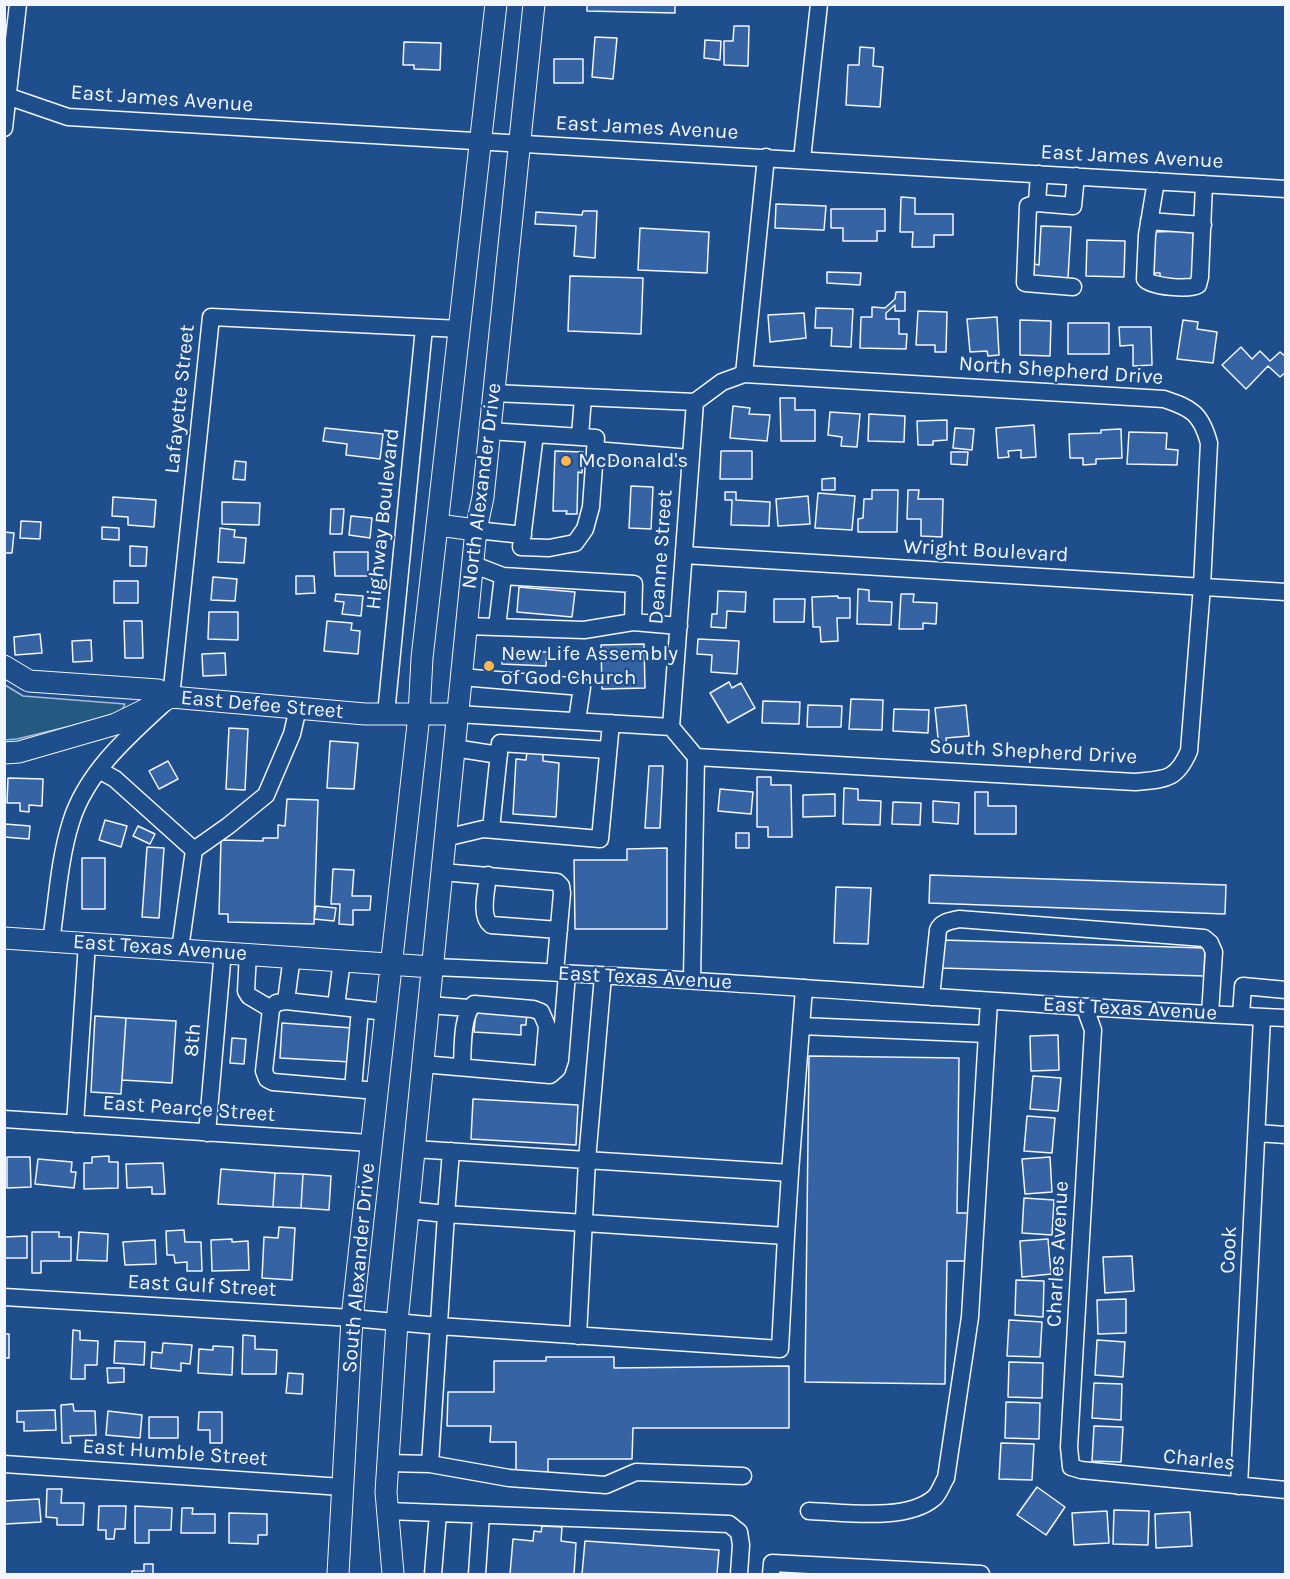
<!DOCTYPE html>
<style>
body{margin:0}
#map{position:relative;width:1290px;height:1579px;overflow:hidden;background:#1f4e8c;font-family:Karla,sans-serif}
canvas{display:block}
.frame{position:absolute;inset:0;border:6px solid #f2f6ff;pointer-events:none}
</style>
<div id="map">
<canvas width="1290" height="1579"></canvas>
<div class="frame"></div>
</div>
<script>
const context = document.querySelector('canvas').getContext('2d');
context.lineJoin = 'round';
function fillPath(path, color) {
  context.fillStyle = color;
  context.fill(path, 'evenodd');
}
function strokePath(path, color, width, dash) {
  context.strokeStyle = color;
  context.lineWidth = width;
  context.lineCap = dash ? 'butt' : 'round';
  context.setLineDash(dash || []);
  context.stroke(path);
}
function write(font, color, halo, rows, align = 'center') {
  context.font = font + ' Karla,sans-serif';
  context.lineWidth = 4.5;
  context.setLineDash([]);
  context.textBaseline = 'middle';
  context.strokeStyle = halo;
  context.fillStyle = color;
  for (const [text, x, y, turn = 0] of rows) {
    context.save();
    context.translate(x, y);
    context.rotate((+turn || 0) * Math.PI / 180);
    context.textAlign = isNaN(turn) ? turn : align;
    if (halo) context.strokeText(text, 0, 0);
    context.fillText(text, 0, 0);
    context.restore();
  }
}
const green = new Path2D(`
 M5 685 23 696 125 704 120 714 17 739 5 740Z`);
fillPath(green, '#245a82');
strokePath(green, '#a8bbd7', 1.5);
const building = new Path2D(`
 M587 4H675V13L587 11Z
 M734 26H749L748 66 724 65V41H733Z
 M595 37 617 38 613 79 592 77Z
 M705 40 721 41 720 60 704 58Z
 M404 42 441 43 440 70 414 69V65H403Z
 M860 47 874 48 873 66 883 67 880 107 846 105 848 65H859Z
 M554 59H583V83H554Z
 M901 197 915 198V214H953V235H934V247H912L913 232H900Z
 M776 204 826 206 824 230 775 228Z
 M831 209H885V231H877V241H843V228H831Z
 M583 211H597L595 258 574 256 576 226 535 224 536 212 582 215Z
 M1041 226 1071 227 1068 278 1034 276V264L1039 265Z
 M640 228 709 232 707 273 638 270Z
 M1193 231 1194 280 1160 281V273H1152L1151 232Z
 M1087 240 1125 241 1124 277 1086 276Z
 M827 272 861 273 860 285 827 283Z
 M570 276 643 278 641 334 568 331Z
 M896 292H905V311H895V305L886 313V319H899V334H907L906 349 860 348 861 317H872V307L885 308 895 299Z
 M816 308 853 309 851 347 831 346 832 328H815Z
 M918 311 947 312 946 352H935V345H916Z
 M804 313 806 338 770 342 768 315Z
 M997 317 999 355 988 356 987 351 970 352 967 319Z
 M1020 320 1051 321 1050 356 1020 355Z
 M1183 320 1198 322 1197 329 1217 332 1213 363 1177 359Z
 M1068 323H1109V354H1068Z
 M1119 327H1151L1152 365 1133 366V345L1120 346Z
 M1241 347 1252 359 1260 351 1270 361 1280 352 1286 357V372L1280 377 1268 366 1246 389 1222 365Z
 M780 398H795V410H815V441H781Z
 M733 406 750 408 749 414 770 415 767 441 730 438Z
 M830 412 860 414 857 447 841 446 842 437 828 435Z
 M869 414 905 416 904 442 868 441Z
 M947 420V440L933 441V445H918L917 421Z
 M1034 425 1036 457 1021 458V450L1008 451 1009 457 998 458 996 428Z
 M325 428 383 434 380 459 346 455 347 444 323 441Z
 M955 428 974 429 972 450 953 448Z
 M1121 429 1122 458 1096 459V464L1083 465V458H1070L1069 434 1101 433V430Z
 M1129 432 1167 433 1166 449 1178 450 1177 465 1127 464Z
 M555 451 583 452 582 473 578 472 577 514H566L567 511H553Z
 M721 451H752V479H720Z
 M951 452H968L967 465 951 464Z
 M235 461 246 462 245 480 233 479Z
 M835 478V490H822V479Z
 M631 486 653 487 651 529 629 528Z
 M872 490H898L897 532H858V519L863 518 864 499H872Z
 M908 490H919L918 499H943L942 537 921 536V519H907Z
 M725 492H736V500L770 502 769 526 731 525 732 500H725Z
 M818 493 855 496 852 530 815 528Z
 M808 496 810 524 778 526 776 499Z
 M113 497 156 500 154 527 128 525V517L112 516Z
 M222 502 260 503 259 525 222 524Z
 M331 509H344L342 534H330Z
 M351 516 372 518 370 538 349 535Z
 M21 521 41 522 40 539 20 538Z
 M102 527 119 528V540L102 539Z
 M220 528 235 530 234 537 246 538 244 563 218 562Z
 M4 532 14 533 12 553H4Z
 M130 546 147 547 146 566H130Z
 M334 552H368V576H335Z
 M296 576H314L315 593 296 594Z
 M213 577 237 579 235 601 211 600Z
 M114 581H138V603H114Z
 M519 587 575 592 572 617 517 612Z
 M858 589 869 590V601L892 602 891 625 857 624Z
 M718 591 746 592 745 612 727 611 726 628 711 627 712 614H717Z
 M336 594 363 596 361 616 342 614 344 602 335 601Z
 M901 594H914L913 602 937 603 936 624 923 623V629H899Z
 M838 596V598H850V618H837L838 641 821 642 820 627H813L812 597Z
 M774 599H805L804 622H774Z
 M209 612H238V640L208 639Z
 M124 621H142L143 658H125Z
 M327 621 352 623 351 630 360 631 358 654 324 651Z
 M40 634 42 653 15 655 14 637Z
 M698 639 739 641 737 674 711 672 712 655 697 654Z
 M91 640 92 661 73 662 72 641Z
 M644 644 645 688 602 689 601 645Z
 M503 650 547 652 546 666 502 664Z
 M225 653 226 675 203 676 202 654Z
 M729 682 732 688 741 683 755 708 728 723 710 693Z
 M851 699 883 700 882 730 849 729Z
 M763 701 800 702 799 724 762 723Z
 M808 705 842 706 841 727H807Z
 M966 705 969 736 946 738 947 747 939 748 935 708Z
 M894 709 929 710 928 733 893 731Z
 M229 728 248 729 245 790 226 789Z
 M330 741 358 743 354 789 327 788Z
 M527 752 543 753V761L559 763 556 817 513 814 516 759 526 760Z
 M168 761 178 779 159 789 149 771Z
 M649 766H663L660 828H645Z
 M757 777H771V785H791L792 837H768V827H757Z
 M8 778 43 779 42 806 29 805V812L20 811V803H7Z
 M844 788 858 789V800L881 801 880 825 843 824Z
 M720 789 753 792 751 814 718 811Z
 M975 792H988V806H1016V834H975Z
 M835 794V816L803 817V795Z
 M287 799 318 800 314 924 228 922V914H219L221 840 263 841V838H278V825L285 826Z
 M933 801 959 803 958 824 933 822Z
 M893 802 921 803 920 825 892 824Z
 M105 820 127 826 121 847 99 840Z
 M5 824 30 826 29 839 4 837Z
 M138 826 155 834 150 844 133 836Z
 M736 833H749V848H736Z
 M147 847 164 848 159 918 142 917Z
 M667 848V929H575L574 860H627V849Z
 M82 858H105V909H82Z
 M333 869 354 870 352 896H371L370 910H353V925L339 924 340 904H331Z
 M930 875 1226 885 1225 914 929 903Z
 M836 887 871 888 868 944 834 943Z
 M316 906 336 908 334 921 314 919Z
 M942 940 1205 948 1204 976 941 968Z
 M476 1010H527L526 1025H521V1035L474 1032Z
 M95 1016 126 1018 121 1094 91 1092Z
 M126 1018 176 1021 172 1083 122 1080Z
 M282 1023 353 1028 351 1062 280 1058Z
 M1058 1035 1059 1070 1031 1071 1030 1036Z
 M232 1038 246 1039 244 1064 230 1063Z
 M809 1056 959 1058 957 1213H970L969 1261H947L945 1384 805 1382Z
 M1033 1076 1061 1078 1058 1111 1030 1109Z
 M473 1099 578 1105 576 1145 471 1139Z
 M1027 1116 1055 1118 1052 1153 1024 1151Z
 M109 1156V1162H118V1188L84 1189V1163H92V1157Z
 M7 1157H30L31 1187 7 1188Z
 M1050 1157 1052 1192 1025 1194 1022 1159Z
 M38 1159 72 1162 71 1172H76L74 1188 35 1184Z
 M163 1163 165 1194H152V1187L127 1188 126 1164Z
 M221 1169 275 1173 273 1207 218 1204Z
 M275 1173 303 1174 301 1208 273 1207Z
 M303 1174 331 1176 329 1210 301 1208Z
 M1024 1198 1054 1200 1052 1235 1022 1233Z
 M279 1227 295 1228 292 1280 262 1278 264 1237 278 1238Z
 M184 1230 185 1242H201L202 1271H187V1262L175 1263 174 1255H167L166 1231Z
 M32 1232H59V1237H71V1261H41V1273H32Z
 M79 1232 108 1234 107 1261 77 1260Z
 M27 1236V1258H4V1237Z
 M232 1239V1242L248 1241 249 1270 212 1271 211 1240Z
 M1048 1239 1051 1274 1022 1277 1020 1241Z
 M155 1240 156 1264 125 1265 123 1242Z
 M1132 1256 1134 1291 1105 1293 1103 1257Z
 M1016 1280 1044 1281 1043 1317 1015 1315Z
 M1126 1299V1333L1098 1334 1097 1300Z
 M1009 1320 1042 1322 1040 1357 1007 1356Z
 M73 1330 80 1331V1340L98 1341 97 1365H85V1379H71Z
 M4 1334H9V1358H4Z
 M243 1335 255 1336V1349L277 1350 276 1374H242Z
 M1097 1340 1125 1342 1123 1377 1095 1375Z
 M115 1341 145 1342 144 1365 114 1363Z
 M163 1343 192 1345 190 1364 181 1363V1371L151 1368 152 1352 162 1353Z
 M213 1346 233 1347 232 1375 198 1373 199 1349 213 1350Z
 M546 1357H614V1368L789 1366V1428H633L632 1459H548V1472H516V1442H490L491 1426H447L448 1392H494V1361H546Z
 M1009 1362 1043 1363 1042 1398 1008 1397Z
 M107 1368H124V1382L108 1383Z
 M288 1373 303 1374 302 1394 286 1393Z
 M1094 1383 1122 1384 1121 1420 1092 1418Z
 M1006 1402 1040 1403 1039 1439 1005 1438Z
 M73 1404 74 1411H95L96 1435 70 1436 71 1443H62L61 1405Z
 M55 1410 56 1430 24 1431V1422H17V1411Z
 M108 1411 142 1415 140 1438 106 1435Z
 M199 1412H222V1443H210V1430H198Z
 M149 1417H178V1438H149Z
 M1094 1426 1123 1427 1121 1462 1092 1461Z
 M1001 1443 1034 1444 1032 1480 999 1479Z
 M1037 1487 1065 1507 1046 1535 1017 1515Z
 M47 1489H62L61 1503H84L83 1525H57V1518L46 1517Z
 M39 1499 41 1522 5 1524 4 1501Z
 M99 1506H126L125 1529H115L114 1539H106V1530H98Z
 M135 1506 172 1508 171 1530H149V1543H135Z
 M182 1508H193L192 1514H215V1533H181Z
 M1114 1510 1149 1511 1148 1545 1113 1544Z
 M1107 1511 1109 1543 1074 1545 1072 1513Z
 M1190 1512 1192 1546 1156 1548 1155 1514Z
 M229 1513 267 1514V1535H258V1544L229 1543Z
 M542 1526 562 1527 561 1541 576 1543 574 1574H510L513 1539 533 1541 534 1531 541 1532Z
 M585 1541 719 1550 717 1574H582Z
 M144 1564H153V1574H132V1571H144Z`);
fillPath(building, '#3563a3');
strokePath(building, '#f2f6ff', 1.5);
const minor = new Path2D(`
 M4 95 68 117 1286 189
 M4 128 18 4
 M802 159 819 4
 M1039 174 1037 203 1073 206 1076 176
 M1156 181 1147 235 1145 279C1151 287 1190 290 1198 285L1200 277 1204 184
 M1037 203 1028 206 1025 283 1073 287
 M1149 221 1203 225
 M744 374 766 157
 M493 393 695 402
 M489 431 596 438 591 507 585 529 575 543 549 548 521 547 535 434
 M580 436 583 397
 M595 450 690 458
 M476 530 523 535
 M684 555 1286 592
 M472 564 503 576 634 584 633 622
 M466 626 584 630 633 622 679 626
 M497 627 503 576
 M461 677 582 687 577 721
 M386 714 424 328
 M457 714 671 727
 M454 748 499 755
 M99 770 115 779 194 850 180 949
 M491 829 500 743 608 750
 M445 838 483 829 600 839 611 723
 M194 850 228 826 266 795 292 734 298 708
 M442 872 557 882 561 886 562 893 555 972
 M488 875C487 889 479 916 491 925L559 930
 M51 941C57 902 59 860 71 822 87 770 133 732 171 697L211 317 460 329
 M248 953 246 991 249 996 271 1009
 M432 967C717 978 1001 1005 1286 1018
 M692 980 696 757 671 727 695 402 722 382 744 374 1164 399C1191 408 1201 413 1209 443L1202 586 1189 751C1176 781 1165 779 1135 782L696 757
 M931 997 938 930C941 922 950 921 959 919L1204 938 1210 943 1214 952 1210 1014
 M286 1001 292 956
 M429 1005 469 1008
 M336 1006 342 960
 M1085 1008 1093 1030 1069 1447 1071 1467 1081 1470 1286 1490
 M1241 1015 1243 986 1286 990
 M801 1026 987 1034
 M422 1064 550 1075 557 1069 560 1060 567 974
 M462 1067C463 1050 461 1015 474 1004L533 1009 541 1012 547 1026 543 1074
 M353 1089 360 1009
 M377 1091 273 1082 267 1079 264 1071 271 1009 276 1003 286 1001 386 1012
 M4 1119 370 1143
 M75 1124 87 943
 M207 1133 223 951
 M1257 1133 1286 1135
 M414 1149 790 1173 804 988
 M451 1151 446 1214 786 1236 790 1173
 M4 1297 352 1318 439 1326 780 1349 786 1236
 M578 1336 587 1160 603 976
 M387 1463 430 1464 446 1214 408 1210
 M4 1464 342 1487
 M430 1464 509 1478 606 1485 636 1472 743 1476
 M1239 1486 1262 1017
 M387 1511 729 1524 739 1532 741 1545 739 1574
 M809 1511C844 1512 906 1522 934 1498 939 1494 942 1484 946 1478L970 1317 989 1001
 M433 1574 438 1513
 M477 1574 481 1515
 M771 1574 772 1563 981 1574`);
const major = new Path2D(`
 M438 525 476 530
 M4 666 29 681 158 690 171 697
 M4 753 19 752 116 724 171 697 365 714H457
 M4 938 432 967
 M338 1574 352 1318 419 715 422 658 496 4
 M393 1574 386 1492 397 1322 476 530 483 497 534 4`);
strokePath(minor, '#f2f6ff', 19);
strokePath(major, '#f2f6ff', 23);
strokePath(minor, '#1f4e8c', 16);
strokePath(major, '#1f4e8c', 21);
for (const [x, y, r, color] of [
 [566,461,6,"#ffb74d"],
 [489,666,6,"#ffb74d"]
]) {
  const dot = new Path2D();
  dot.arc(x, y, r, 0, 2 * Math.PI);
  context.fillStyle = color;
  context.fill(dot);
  strokePath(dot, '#1f4e8c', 2);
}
write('21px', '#f2f6ff', '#1f4e8c', [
 ["East James Avenue",162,99,4],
 ["East James Avenue",647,128,3],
 ["East James Avenue",1132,157,3],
 ["North Shepherd Drive",1061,371,4],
 ["Lafayette Street",180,399,-84],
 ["North Alexander Drive",482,486,-83],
 ["Highway Boulevard",383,519,-84],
 ["Wright Boulevard",986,551,3],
 ["Deanne Street",661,557,-86],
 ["East Defee Street",262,705,5],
 ["South Shepherd Drive",1033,752,3],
 ["East Texas Avenue",160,948,4],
 ["East Texas Avenue",645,978,3],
 ["East Texas Avenue",1130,1009,3],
 ["8th",193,1040,-85],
 ["East Pearce Street",189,1109,4],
 ["Cook",1229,1250,-87],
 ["Charles Avenue",1058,1254,-87],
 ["South Alexander Drive",359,1268,-85],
 ["East Gulf Street",202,1286,3],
 ["East Humble Street",175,1453,4],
 ["Charles",1199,1460,6]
]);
write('21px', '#f2f6ff', '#1f4e8c', [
 ["McDonald's",578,461],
 ["New Life Assembly",501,654],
 ["of God Church",501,678]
], 'left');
</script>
